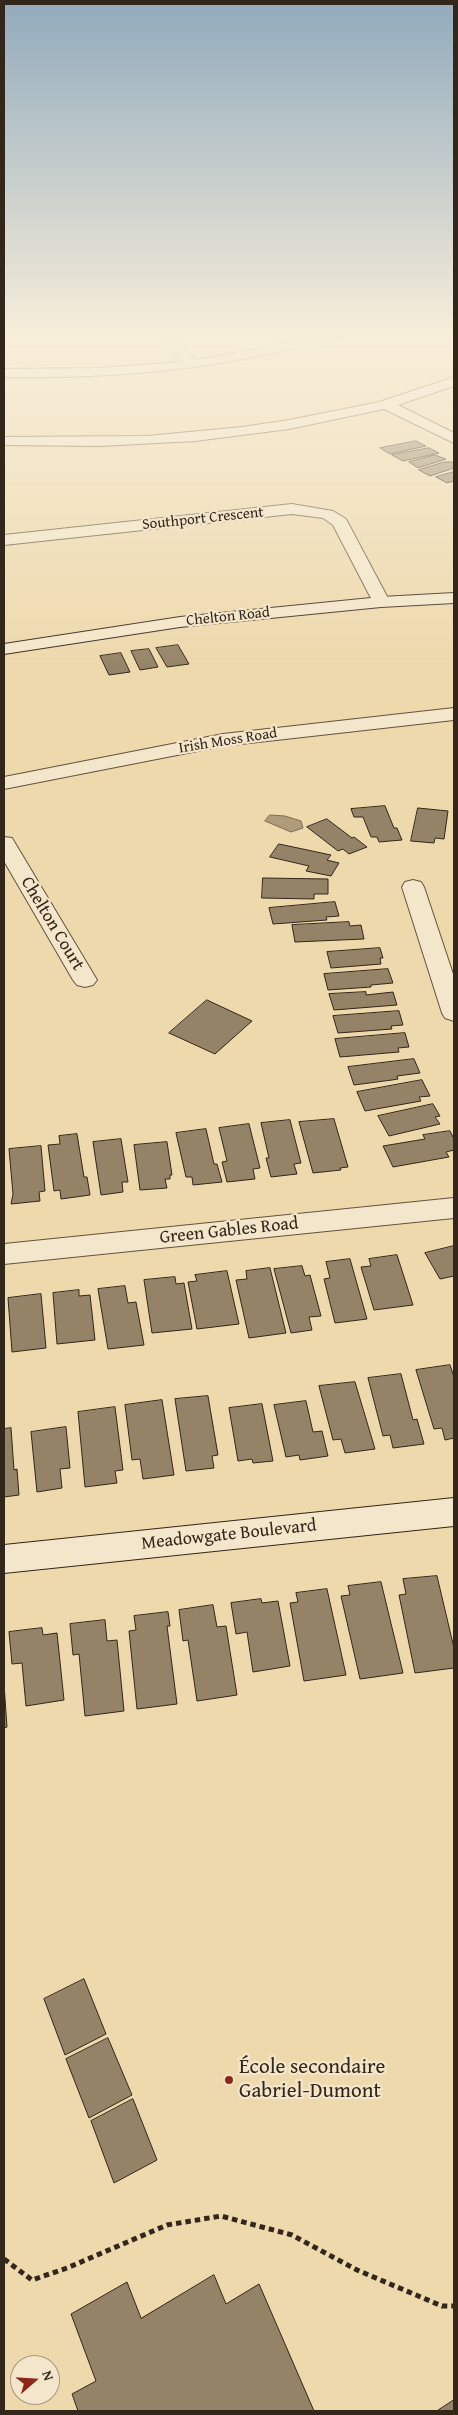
<!DOCTYPE html>
<meta charset="utf-8">
<style>
body{margin:0}
#map{position:relative;width:458px;height:2415px;overflow:hidden;background:#eed9ad;font-family:"Gentium Book Plus",serif}
canvas{display:block}
.frame{position:absolute;inset:0;border:5px solid #33261a;pointer-events:none}
.north{position:absolute;left:10px;top:2355px;width:50px;height:50px;box-sizing:border-box;background:#f4e6ca;border:1px solid #a79984;border-radius:50%;rotate:71deg;font-size:14px;font-weight:700;line-height:20px;text-align:center;color:#33261a}
.north::after{content:'';display:block;margin:auto;width:18px;height:22px;background:#8f2418;clip-path:polygon(50% 0,100% 100%,50% 72%,0 100%)}
</style>
<div id="map">
<canvas width="458" height="2415"></canvas>
<div class="frame"></div>
<div class="north">N</div>
</div>
<script>
const context = document.querySelector('canvas').getContext('2d');
context.lineJoin = 'round';
function fillPath(path, color) {
  context.fillStyle = color;
  context.fill(path, 'evenodd');
}
function strokePath(path, color, width, dash) {
  context.strokeStyle = color;
  context.lineWidth = width;
  context.lineCap = dash ? 'butt' : 'round';
  context.setLineDash(dash || []);
  context.stroke(path);
}
function write(font, color, halo, rows, align = 'center') {
  context.font = font + ' "Gentium Book Plus",serif';
  context.lineWidth = 4.5;
  context.setLineDash([]);
  context.textBaseline = 'middle';
  context.strokeStyle = halo;
  context.fillStyle = color;
  for (const [text, x, y, turn = 0] of rows) {
    context.save();
    context.translate(x, y);
    context.rotate((+turn || 0) * Math.PI / 180);
    context.textAlign = isNaN(turn) ? turn : align;
    if (halo) context.strokeText(text, 0, 0);
    context.fillText(text, 0, 0);
    context.restore();
  }
}
const water = new Path2D(`
 M270 815 285 816 301 821 303 828 291 832 265 821Z`);
fillPath(water, '#ae9c7b');
strokePath(water, '#7d6d54', 1);
const building = new Path2D(`
 M416 441 426 446 390 454 380 448Z
 M429 448 439 453 403 461 392 455Z
 M435 455 446 459 418 468 409 462Z
 M444 462H454V468L430 476 419 470Z
 M454 472V481L447 483 436 477Z
 M178 645 189 664 167 667 156 648Z
 M149 649 158 667 140 670 131 651Z
 M121 653 130 672 109 675 100 656Z
 M385 806 394 828H397L402 840 379 842 377 837H371L363 817H354L351 809Z
 M418 808 448 811 444 839 435 838 434 843 411 841Z
 M327 819 352 838 354 837 367 847 349 854 343 849 338 851 307 827Z
 M279 844 331 855 327 860 339 863 331 876 306 871 309 866 270 857Z
 M263 878 328 879V894H314V899L262 898Z
 M335 902 339 916 326 917 327 920 273 924 269 908Z
 M349 922 350 926 361 925 364 939 295 942 292 925Z
 M380 948 383 958H380L381 964 331 968 327 952Z
 M388 969 393 983 371 985V987L328 990 324 974Z
 M366 992V995L393 992 397 1005 334 1010 329 994Z
 M207 1000 252 1021 215 1054 169 1033Z
 M399 1011 403 1025 391 1026 392 1029 338 1033 333 1016Z
 M405 1033 409 1047 398 1048 399 1052 340 1057 335 1039Z
 M414 1059 420 1073 397 1076 398 1079 392 1080 354 1085 348 1067Z
 M422 1080 430 1096 419 1097 421 1101 365 1111 357 1092Z
 M433 1104 440 1116 435 1117 440 1124 389 1136 378 1116Z
 M334 1119 348 1167 340 1168 341 1170 313 1173 299 1122Z
 M290 1120 301 1163 294 1164 297 1174 271 1177 266 1158H269L261 1123Z
 M249 1124 260 1168 253 1169 255 1179 227 1182 222 1162 227 1161 219 1128Z
 M206 1129 214 1164H217L222 1182 193 1185 192 1177H186L176 1133Z
 M450 1131 454 1139V1150L446 1152 449 1157 393 1167 383 1146 425 1139 423 1135Z
 M77 1134 84 1177H87L90 1195 61 1199 60 1190 54 1191 48 1145 60 1144 59 1136Z
 M121 1139 128 1182H122L123 1192 101 1195 93 1142Z
 M167 1142 172 1175H170V1179H165L167 1188 140 1190 134 1145Z
 M41 1146 45 1191 39 1192 40 1201 11 1204 13 1194 9 1149Z
 M454 1246V1276L440 1279 425 1253Z
 M397 1255 413 1305 374 1310 361 1267 371 1266 369 1259Z
 M350 1259 367 1319 335 1323 324 1279 330 1278 326 1262Z
 M302 1266 305 1276 310 1275 321 1316 309 1317 312 1330 291 1333 274 1269Z
 M270 1268 286 1333 249 1338 236 1280 247 1279 246 1271Z
 M227 1271 239 1324 197 1329 188 1282 197 1281 195 1275Z
 M175 1277 176 1284 184 1283 192 1329 152 1333 144 1280Z
 M125 1286 128 1303 136 1302 144 1345 108 1349 98 1289Z
 M79 1290V1296L90 1295 95 1340 57 1344 53 1293Z
 M41 1294 46 1348 12 1352 8 1298Z
 M450 1365 454 1377V1438L445 1440 442 1428 434 1429 416 1370Z
 M401 1374 413 1420 417 1419 424 1444 393 1448 390 1435 383 1436 368 1378Z
 M355 1382 375 1449 345 1453 341 1439 333 1440 319 1386Z
 M208 1396 218 1455 212 1456 214 1468 186 1471 175 1399Z
 M162 1400 174 1475 143 1479 140 1459 132 1460 125 1405Z
 M306 1401 313 1432 322 1431 328 1456 300 1460 299 1455 286 1457 274 1405Z
 M262 1404 273 1461 253 1463 252 1459 238 1461 229 1408Z
 M115 1407 123 1470 115 1471 117 1483 85 1487 78 1412Z
 M66 1427 70 1468 60 1469 62 1488 37 1492 31 1432Z
 M11 1428 14 1470 17 1469 19 1495 4 1497V1429Z
 M437 1576 454 1648V1668L415 1673 399 1595 406 1594 403 1579Z
 M381 1582 403 1673 360 1679 341 1596 350 1595 348 1586Z
 M327 1589 346 1675 304 1681 290 1603 298 1602 296 1593Z
 M261 1599 262 1603 278 1601 290 1666 253 1672 247 1632 236 1634 231 1603Z
 M213 1605 217 1627 226 1626 237 1695 197 1701 188 1640 183 1641 179 1610Z
 M168 1612 170 1626H167L177 1704 137 1709 129 1631 136 1630 134 1616Z
 M105 1620 107 1641 117 1640 124 1711 85 1716 79 1654 73 1655 70 1624Z
 M42 1628 43 1635 57 1633 64 1700 26 1706 22 1663 12 1664 9 1632Z
 M4 1684 7 1727 4 1728Z
 M84 1979 106 2034 65 2055 44 1999Z
 M108 2038 132 2095 89 2118 66 2059Z
 M133 2099 157 2160 114 2183 91 2121Z
 M214 2275 226 2304 259 2284 314 2411H78L72 2394 96 2381 71 2314 127 2282 141 2318Z
 M454 2400V2411H437Z`);
fillPath(building, '#948366');
strokePath(building, '#33261a', 1);
const street = new Path2D(`
 M159 333H172L195 360 262 348 323 333H345L344 336C228 368 124 379 4 377V369L101 368 182 362Z
 M454 377V386L398 405 454 433V443L384 409 289 429 195 441 100 446 4 445V437L147 436 242 427 289 420 379 402Z
 M292 504 333 511 346 519 390 602 387 606H375L333 525 323 518 292 514 4 545V535Z
 M454 708V720L223 746 4 789V777L223 734Z
 M4 837 12 838 15 843 97 980 93 985 85 987 77 985 73 980 4 861Z
 M413 880 421 882 424 887 454 977V1021L445 1018 442 1013 402 887 405 882Z
 M454 1198V1218L4 1264V1244Z`);
const secondary = new Path2D(`
 M454 593V603L381 607 180 627 4 654V644L180 617 381 597Z
 M454 1498V1526L4 1573V1545Z`);
strokePath(street, '#62533f', 2);
strokePath(secondary, '#33261a', 2);
strokePath(new Path2D(`
 M4 2259 32 2280 67 2268 167 2225 221 2216 292 2235 357 2270 442 2306H454`), '#33261a', 5, [5.5, 4]);
fillPath(street, '#f4e6ca');
fillPath(secondary, '#f4e6ca');
const sky = context.createLinearGradient(0, 0, 0, 671);
sky.addColorStop(0, '#91aabc');
sky.addColorStop(0.5, '#f7eeda');
sky.addColorStop(1, '#f7eeda00');
context.fillStyle = sky;
context.fillRect(0, 0, 458, 671);
for (const [x, y, r, color] of [
 [229,2080,5,"#8f2418"]
]) {
  const dot = new Path2D();
  dot.arc(x, y, r, 0, 2 * Math.PI);
  context.fillStyle = color;
  context.fill(dot);
  strokePath(dot, '#f4e6ca', 2);
}
write('15px', '#33261a', '#f4e6ca', [
 ["Southport Crescent",203,519,-6],
 ["Chelton Road",228,617,-6],
 ["Irish Moss Road",228,741,-9]
]);
write('18px', '#33261a', '#f4e6ca', [
 ["Chelton Court",52,924,59],
 ["Green Gables Road",229,1231,-6],
 ["Meadowgate Boulevard",229,1535,-6]
]);
write('21px', '#33261a', '#f4e6ca', [
 ["École secondaire",239,2068],
 ["Gabriel-Dumont",239,2092]
], 'left');
</script>
